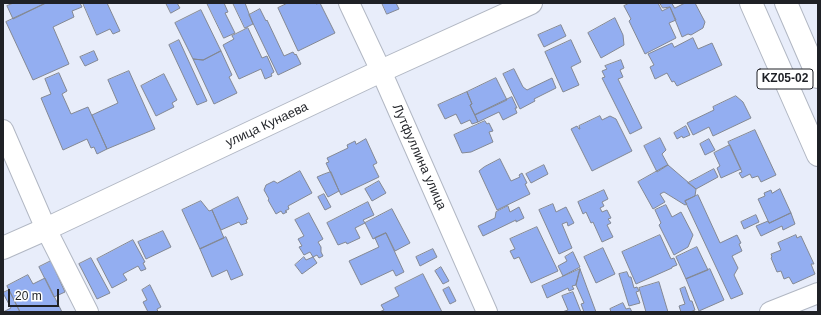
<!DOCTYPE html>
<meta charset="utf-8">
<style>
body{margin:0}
#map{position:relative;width:821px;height:315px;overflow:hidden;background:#e8edfa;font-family:Arial,sans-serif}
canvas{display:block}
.frame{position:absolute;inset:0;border:4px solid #1f2126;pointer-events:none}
.scale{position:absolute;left:8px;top:289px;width:51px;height:18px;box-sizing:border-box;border:2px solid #1f2126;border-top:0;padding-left:5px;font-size:12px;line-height:14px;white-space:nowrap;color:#1f2126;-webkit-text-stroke:3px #fff;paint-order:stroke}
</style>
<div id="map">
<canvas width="821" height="315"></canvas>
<div class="frame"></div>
<div class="scale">20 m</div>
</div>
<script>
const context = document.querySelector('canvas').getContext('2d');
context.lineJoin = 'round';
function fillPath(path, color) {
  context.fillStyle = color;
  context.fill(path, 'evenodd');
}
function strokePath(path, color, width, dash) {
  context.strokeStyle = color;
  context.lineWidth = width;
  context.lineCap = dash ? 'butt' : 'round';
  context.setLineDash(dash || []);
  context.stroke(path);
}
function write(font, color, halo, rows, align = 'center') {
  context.font = font + ' Arial,sans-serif';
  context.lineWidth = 3.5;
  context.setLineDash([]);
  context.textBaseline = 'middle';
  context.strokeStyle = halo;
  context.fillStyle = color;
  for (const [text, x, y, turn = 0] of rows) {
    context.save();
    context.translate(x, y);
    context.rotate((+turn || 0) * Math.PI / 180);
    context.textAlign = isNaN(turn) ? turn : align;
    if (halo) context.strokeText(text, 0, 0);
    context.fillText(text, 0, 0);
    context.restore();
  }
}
const building = new Path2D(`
 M14 3H46L13 19 7 6Z
 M46 3H80L82 7 72 11 74 17 53 27 69 64 33 80 6 22Z
 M83 3H107L120 31 113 34 110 29 97 35Z
 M166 3H177L180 8 171 13Z
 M207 3H224L228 12 225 13 235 33 224 38Z
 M233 3H245L253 24 245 28Z
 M288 3H315L316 4 320 3 335 33 298 51 278 8Z
 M382 3H396L399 9 387 14Z
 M630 3H658L662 11 670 7 676 20 669 23 676 38 645 54 629 21 631 19 624 6Z
 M660 3H695L705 22 703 28 691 35 688 34 682 37 670 7 663 8Z
 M672 3H685L675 8Z
 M260 9 266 21 267 20 284 56 293 52 295 55 296 54 301 64 278 75 249 15Z
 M201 10 221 51 203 60 193 59 175 23Z
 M615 18 623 35 624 45 601 58 588 33Z
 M561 25 566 36 544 47 538 35Z
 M248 28 262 58 267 56 274 72 271 74 272 76 265 79 261 69 239 79 223 45 234 39 232 36Z
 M693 38 698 49 712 43 722 65 677 86 674 81 672 82 667 73 655 79 650 67 654 65 648 54 672 43 674 47Z
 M179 40 207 101 197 105 169 45Z
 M571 40 581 62 571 67 579 85 563 92 545 52Z
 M94 51 98 60 85 66 80 57Z
 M221 51 232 75 229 77 237 93 214 104 193 59 203 60Z
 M621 60 624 68 620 70 623 77 618 79 642 128 630 134 602 78 605 77 602 71 607 69 605 66Z
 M514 69 523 87 527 90 552 78 556 88 534 99 535 101 520 109 503 74Z
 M129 71 155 129 107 149 92 115 118 103 108 80Z
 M59 73 67 91 62 94 71 114 88 107 107 149 97 154 94 147 91 148 87 139 63 150 41 98 51 94 45 79Z
 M164 74 177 100 172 103 174 107 156 116 141 86Z
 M496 78 507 100 475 115 470 105 472 104 467 92Z
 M467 92 472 104 470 105 478 122 472 124 470 120 461 124 456 114 445 119 438 105Z
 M736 96 743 102 751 118 713 136 709 127 693 135 687 123 714 110 713 107Z
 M512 97 517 108H515L517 113 503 120 499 112 478 122 475 115Z
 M600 116 602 120 610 116 616 119 632 151 592 171 571 129 577 126 579 129H580L579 126Z
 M485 121 487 124 489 123 493 131 489 132 493 142 471 152 462 153 454 135Z
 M686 126 690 135 683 138 682 136 677 139 674 133Z
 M755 130 776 175 761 182 758 176 752 178 750 174 742 178 739 173 742 172 728 142Z
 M660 138 666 150 662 154 668 165 657 172 644 146Z
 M366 139 377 163 373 165 379 177 341 195 326 163 329 162 327 158 348 148 347 145 355 141 356 144Z
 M709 139 715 150 705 155 700 144Z
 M730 145 741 169 721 178 717 168 720 166 714 153Z
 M500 159 511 181 520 177 519 175 522 173 527 183 525 184 530 194 497 210 479 171 484 167Z
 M544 165 548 174 531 183 526 174Z
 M668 165 696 189 695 196 685 201 687 204 685 205 664 192 660 194 665 202 653 209 638 182Z
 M714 169 718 177 696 189 688 183Z
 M300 171 312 193 288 206 289 209 285 211 287 212 283 214 281 211 276 214 268 200 269 199 264 190 266 185 274 181 277 183Z
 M331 172 339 191 328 197 317 177 324 174Z
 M379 181 386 193 372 201 365 189Z
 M780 189 791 213 769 223 758 199 765 196 764 193 771 190 772 193Z
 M604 190 608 199 602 202 604 206 600 208 602 212 607 210 611 218 608 219 611 223 607 225 613 237 602 242 593 222 591 223 586 212 583 214 578 202Z
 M324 194 331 207 325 210 318 197Z
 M698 195 720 243 737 235 741 243 739 244 742 251 732 256 738 268 734 275 743 294 731 299 685 201Z
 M238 197 248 219 246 220 247 223 241 225 239 222 221 230 212 210Z
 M201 201 209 211 212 210 224 238 200 249 182 210Z
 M368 202 374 215 363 220 365 223 355 228 360 238 347 244 346 242 338 245 327 223Z
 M553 204 556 212 566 207 574 223 568 226 567 222 562 224 572 248 559 254 539 210Z
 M666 205 672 217 681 212 693 235 688 247 674 255 659 225 661 223 655 210Z
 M508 206 510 212 519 207 524 218 516 222V220L483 236 478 226 495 218 496 212Z
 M392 209 410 243 395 251 386 233 373 239 365 223Z
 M309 213 323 239 318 242 321 247V252L323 256 319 258 317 255 313 257 310 252 304 255 299 247 302 246 298 239 304 236 295 220Z
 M791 213 795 224 783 230 782 226 761 236 756 226 768 221 769 223Z
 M756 215 759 222 744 229 741 222Z
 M537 227 558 271 531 283 519 257 514 259 510 251 515 249 510 239Z
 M163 231 171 247 146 259 138 242Z
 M386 233 404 272 396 276 393 270 361 285 349 261 379 247 375 238Z
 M660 235 671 259 674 258 677 265 672 267V268L636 284 622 252Z
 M796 235 797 238 801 236 814 264H811L815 274 793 284 789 277 784 279 781 271 777 272 771 258 772 257 771 254 781 250 778 243Z
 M226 237 243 275 231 280 227 270 212 277 200 249Z
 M133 240 145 262 143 263 146 269 141 271 138 266 123 274 127 280 112 288 97 259Z
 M697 247 708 270 686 279 676 257Z
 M603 248 615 274 596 283 584 257Z
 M433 249 437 257 420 266 416 257Z
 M573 252 580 267 563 276 558 266 567 261 565 257Z
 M304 257 306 260 313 257 317 263 302 274 295 265Z
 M91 258 110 293 97 299 79 264Z
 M51 261 65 292 54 297 39 267Z
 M441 267 449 281 443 284 435 271Z
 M580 269 596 312H584L581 304 584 303 576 285Z
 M580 269 576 285 572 286 574 289 569 291 568 288 547 298 542 286Z
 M710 269 724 300 699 311 686 279Z
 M627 272 629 277H631L634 288 637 287 639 291 636 292 640 303 629 306 619 274Z
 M423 274 442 312H379L384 310 381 305 399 296 395 288Z
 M28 275 33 284 45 278 62 312H20L7 286Z
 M659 282 668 312H646L639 288Z
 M150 285 161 307 157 309 158 312H148L143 302 147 300 142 290Z
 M449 287 456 301 450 304 443 290Z
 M685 287 690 301H692L695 310 690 312H681L679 306 685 304 680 289Z
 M9 290 20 312H3L11 308 3 293Z
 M573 292 581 312H562L568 310 562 296Z
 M623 303 626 309 630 308 632 312H611L610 309Z`);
fillPath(building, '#93aef1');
strokePath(building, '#838893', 1);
const minor = new Path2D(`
 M349 3 381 71 487 312
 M3 130 46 229 88 312
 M770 312 818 293`);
const major = new Path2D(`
 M3 248 46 229 381 71 531 3`);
const highway = new Path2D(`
 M751 3 818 155
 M786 3 818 77`);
strokePath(minor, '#b1b7c3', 22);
strokePath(major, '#b1b7c3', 24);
strokePath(highway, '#b1b7c3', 24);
strokePath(minor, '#fff', 20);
strokePath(major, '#fff', 22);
strokePath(highway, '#fff', 22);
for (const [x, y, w] of [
 [785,79,56]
]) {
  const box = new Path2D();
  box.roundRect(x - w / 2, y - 10, w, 20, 3);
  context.fillStyle = '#fff';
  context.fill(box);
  strokePath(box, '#1f2126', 1);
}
write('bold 12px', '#1f2126', null, [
 ["KZ05-02",785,79]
]);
write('13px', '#1f2126', '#fff', [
 ["улица Кунаева",267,125,-25],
 ["Лутфуллина улица",419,157,66]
]);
</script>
